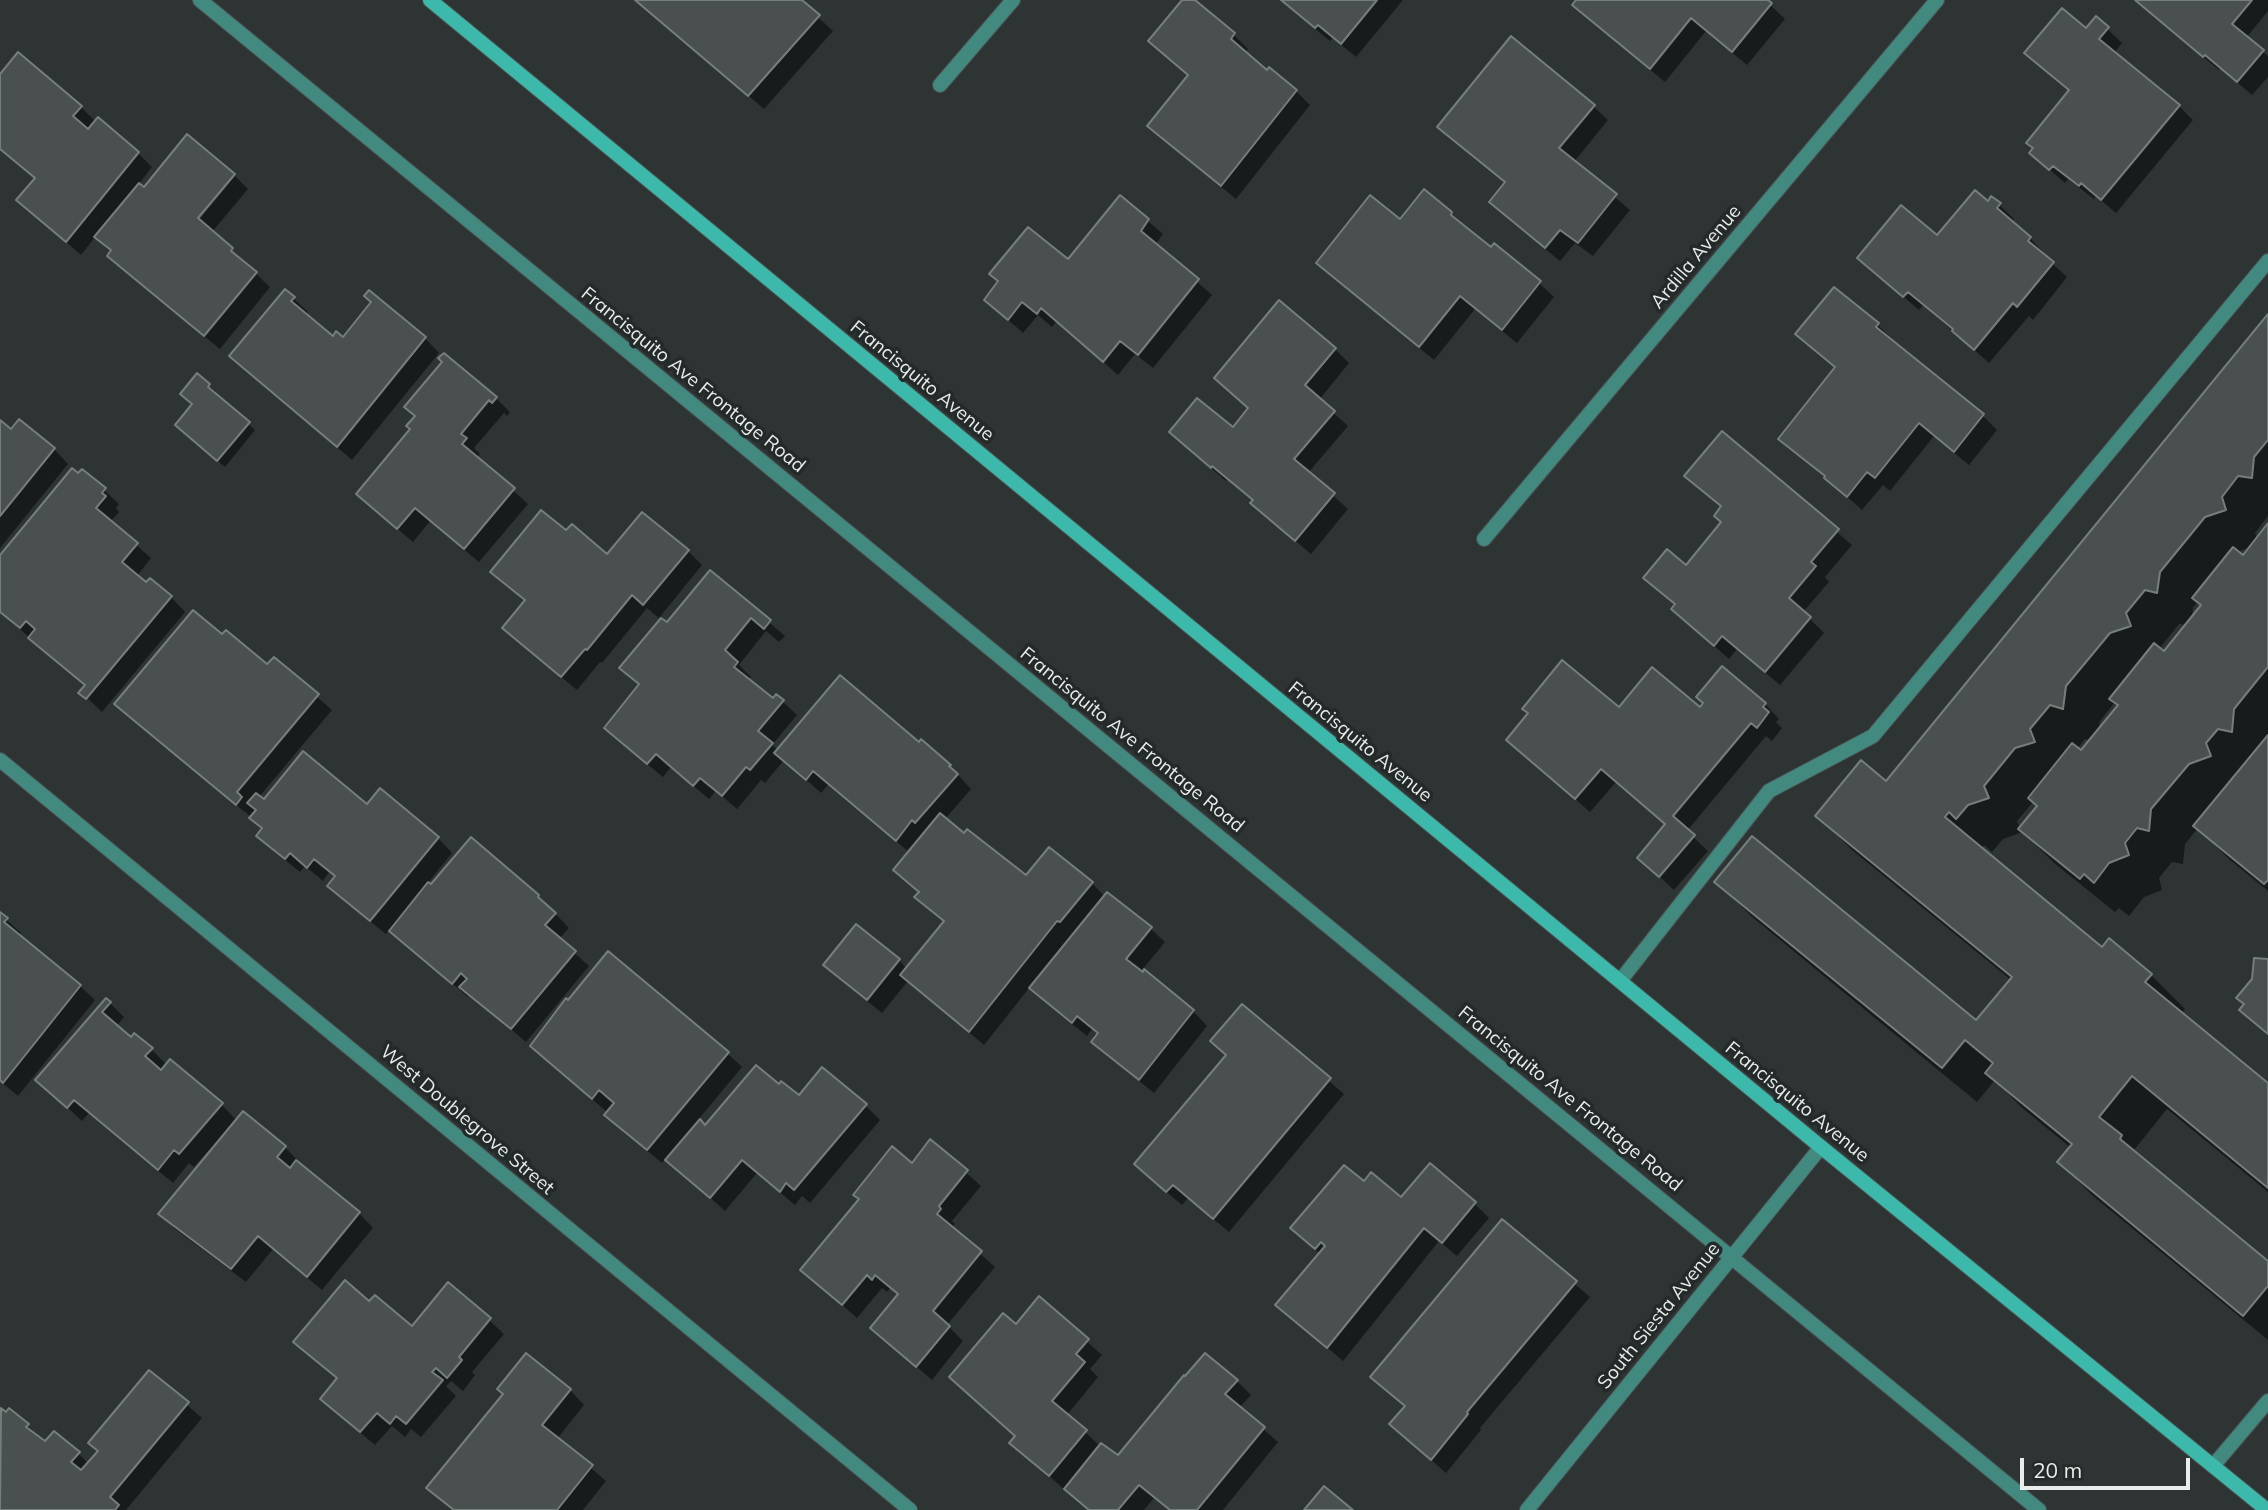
<!DOCTYPE html>
<style>
body{margin:0}
#map{position:relative;width:2268px;height:1510px;overflow:hidden;background:#2d3433;font-family:Mulish,sans-serif}
canvas{display:block}
.scale{position:absolute;left:2020px;top:1458px;width:170px;height:32px;box-sizing:border-box;border:4px solid #e8eceb;border-top:0;padding-left:9px;font-size:21px;line-height:24px;white-space:nowrap;color:#e8eceb;-webkit-text-stroke:5px #232a29;paint-order:stroke}
</style>
<div id="map">
<canvas width="2268" height="1510"></canvas>
<div class="scale">20 m</div>
</div>
<script>
const context = document.querySelector('canvas').getContext('2d');
context.lineJoin = 'round';
function fillPath(path, color) {
  context.fillStyle = color;
  context.fill(path, 'evenodd');
}
function strokePath(path, color, width, dash) {
  context.strokeStyle = color;
  context.lineWidth = width;
  context.lineCap = dash ? 'butt' : 'round';
  context.setLineDash(dash || []);
  context.stroke(path);
}
function write(font, color, halo, rows, align = 'center') {
  context.font = font + ' Mulish,sans-serif';
  context.lineWidth = 7;
  context.setLineDash([]);
  context.textBaseline = 'middle';
  context.strokeStyle = halo;
  context.fillStyle = color;
  for (const [text, x, y, turn = 0] of rows) {
    context.save();
    context.translate(x, y);
    context.rotate((+turn || 0) * Math.PI / 180);
    context.textAlign = isNaN(turn) ? turn : align;
    if (halo) context.strokeText(text, 0, 0);
    context.fillText(text, 0, 0);
    context.restore();
  }
}
fillPath(new Path2D(`
 M637 0H799L833 31 764 109Z
 M1184 0H1192L1234 35 1248 49 1245 53 1267 72 1296 91 1310 105 1236 199 1164 140 1149 126 1189 76 1150 41Z
 M1280 0H1403L1356 57 1333 38 1330 41Z
 M1578 0H1765L1785 19 1747 65 1706 31 1665 82 1589 19Z
 M2135 0H2268V11L2246 38 2268 56V77L2252 95 2220 68 2219 70Z
 M2096 18 2122 43 2114 53 2179 106 2193 120 2116 213 2096 196 2094 199 2068 179 2065 183 2031 153 2070 91 2026 53 2086 31Z
 M0 76 81 107 96 122 138 153 152 167 138 185 194 226 235 176 248 189 212 232 270 287 220 349 123 270 109 256 112 252 96 236 81 255 18 200 36 179 0 149Z
 M1593 106 1608 120 1574 162 1630 210 1593 256 1575 243 1560 261 1505 216 1491 202 1506 183 1454 141 1440 127Z
 M1121 198 1163 234 1155 245 1212 295 1153 368 1135 354 1118 375 1057 321 1052 327 1038 315 1023 333 986 300 1068 262Z
 M1992 198 2014 219 2011 222 2030 238 2044 253 2043 255 2067 277 2033 320 2029 316 1989 363 1923 305 1919 310 1859 258 1938 237 1988 203Z
 M1451 213 1491 250 1539 283 1554 297 1517 343 1475 309 1434 360 1333 277 1318 263 1400 222Z
 M293 298 308 312 305 315 333 338 343 340 425 338 439 353 352 460 231 356Z
 M2268 317V516L2255 533 2258 539 2268 526V891L2230 860 2198 828 2185 844 2183 864 2172 862 2159 878 2162 890 2144 897 2129 916 2119 908 2115 912 2054 863 2023 832 2003 839 1992 852 1984 845 1981 849 2103 950 2151 975 2185 1009 2181 1014 2268 1085V1192L2167 1109 2134 1150 2153 1168 2268 1263V1340L2093 1196 2059 1162 2071 1148 2021 1107 1995 1080 1977 1102 1751 916 1717 882 1977 1023 2011 980 1852 850 1818 816 1886 783ZM2251 547 2243 557 2238 553 2240 551ZM2198 602 2202 606 2192 619 2193 607ZM2179 624 2187 625 2164 653 2159 649ZM2115 702 2119 706 2098 732 2100 721ZM2085 739 2091 741 2082 753 2077 749ZM2034 801 2039 806 2020 828 2017 821Z
 M1877 324 1892 339 1890 341 1983 416 1997 430 1969 465 1934 436 1890 491 1883 485 1862 510 1781 438 1836 368 1798 334Z
 M1335 349 1349 363 1319 400 1348 426 1308 473 1348 509 1311 554 1267 517 1253 503 1254 501 1227 479 1226 481 1185 446 1233 430 1250 409 1216 378Z
 M209 386 216 392 214 395 255 430 225 467 184 432Z
 M496 398 510 412 507 416 504 413 474 448 480 454 477 458 528 504 479 562 430 521 413 542 373 508 417 417Z
 M0 422 11 431 54 449 68 464 0 548Z
 M1722 434 1852 545 1825 577 1829 582 1803 612 1824 633 1780 685 1737 649 1729 659 1688 623 1676 605 1646 578 1686 567 1723 523V508L1687 476Z
 M104 490 119 504 116 508 119 512 110 522 151 558 137 576 171 597 185 612 102 712 81 692 86 686 0 612V558Z
 M566 532 607 556 688 551 702 565 659 618 667 625 710 572 785 636 779 642 766 631 739 665 751 677 748 681 773 701H782L797 715 772 745 778 750 919 745 921 742 950 766 971 789 945 819 965 835 1026 877 1092 883 1105 897 1150 928 1165 942 1142 970 1193 1011 1207 1026 1154 1093 1108 1056 1094 1042 1099 1034 1092 1029 1087 1036 1046 1003 1030 987 984 1045 908 981 882 1013 840 979 826 964 899 960 907 969 945 922 917 896 920 893 895 870 910 853 829 784 821 793 784 760 765 783 761 780 737 809 716 791 709 799 671 767 663 777 620 742 606 728 640 686 621 668 661 620 647 608 602 663 600 662 577 690 519 642 526 601 493 572Z
 M222 636 268 667 274 659 332 710 259 797 265 801 367 806 380 791 438 838 452 853 427 884 538 896 569 928 559 939 589 966 526 1042 470 994 468 997 390 929 386 934 343 900 329 886 336 878 329 872 323 881 305 866 300 872 273 850 259 836 263 830 251 817 130 718 116 703Z
 M1765 704 1779 719 1776 722 1782 728 1772 741 1766 736 1687 831 1708 851 1674 890 1639 858 1667 825 1616 782 1590 812 1508 740 1619 710H1700Z
 M0 914 21 933 18 936 80 986 95 1000 18 1096 0 1081Z
 M110 1003 124 1017 116 1027 131 1039 151 1049 167 1065 221 1104 237 1121 285 1147 299 1162 297 1163 359 1213 373 1228 322 1290 273 1249 246 1282 175 1229 161 1214 212 1152 209 1150 194 1167 189 1163 173 1183 89 1113 82 1121 38 1080Z
 M1242 1006 1344 1094 1229 1232 1188 1198 1182 1205 1151 1179 1227 1057 1212 1041Z
 M532 1046 727 1053 742 1067 698 1120 705 1127 779 1086 799 1098 865 1105 880 1120 810 1203 802 1196 795 1205 757 1173 725 1211 666 1158 662 1163 621 1129 606 1115 608 1113Z
 M931 1141 981 1186 952 1221 955 1224 951 1228 995 1267 947 1325 963 1341 932 1380 872 1328 899 1295 890 1288 887 1292 882 1288 857 1318 802 1270 912 1165Z
 M1364 1183 1401 1200 1475 1204 1489 1218 1457 1256 1439 1241 1343 1361 1277 1305 1320 1254 1293 1228Z
 M1502 1222 1590 1297 1480 1428 1481 1430 1446 1473 1391 1424 1406 1407 1372 1377Z
 M1039 1299 1102 1355 1090 1369 1098 1377 1067 1415 1101 1447 1118 1458 1237 1381 1251 1395 1239 1408 1278 1442 1223 1510H1169L1154 1498 1144 1510H1088L1011 1443 1016 1437 971 1397 1016 1326Z
 M370 1303 412 1328 489 1320 504 1334 472 1372 475 1375 463 1391 451 1381 446 1386 456 1396 421 1437 411 1429 405 1437 392 1426 375 1445 337 1413 338 1380 296 1342Z
 M527 1355 570 1390 584 1405 557 1439 606 1481 583 1510H453L428 1488 505 1395Z
 M149 1372 202 1418 126 1510H0L1 1410 27 1425 41 1440 79 1454 89 1464 99 1451Z`), '#0007');
const building = new Path2D(`
 M635 0H802L820 15 748 96Z
 M1182 0H1195L1235 33 1231 39 1267 70 1269 67 1297 90 1221 186 1147 126 1188 75 1148 41Z
 M1281 0H1377L1341 44 1318 25 1315 28Z
 M1576 0H1768L1772 3 1732 52 1691 18 1650 69 1572 5Z
 M2135 0H2252L2232 24 2264 50 2237 82 2205 55 2203 57Z
 M2062 8 2086 28 2096 16 2109 27 2099 39 2180 105 2101 200 2081 183 2079 186 2053 166 2049 170 2029 153 2033 148 2026 143 2069 90 2024 53Z
 M1511 36 1595 105 1559 148 1617 194 1578 243 1560 230 1545 248 1489 202 1505 182 1437 127Z
 M18 52 82 106 73 116 88 129 98 117 139 152 66 242 16 200 35 178 0 149V74Z
 M187 134 235 174 198 218 233 248 231 251 257 272 204 336 107 256 111 250 94 237 139 183 144 187Z
 M1424 189 1452 212 1451 215 1491 247 1494 243 1541 281 1502 330 1460 296 1419 347 1316 263 1370 195 1400 219Z
 M1975 190 1988 201 1991 196 2001 203 1997 208 2031 237 2028 241 2054 262 2017 307 2013 303 1974 350 1952 331 1953 329 1908 292 1903 297 1857 258 1901 205 1937 235Z
 M1120 195 1149 219 1141 231 1199 279 1138 355 1120 341 1103 362 1041 308 1037 314 1022 302 1008 320 984 300 998 281 989 274 1028 227 1068 259Z
 M1834 287 1879 323 1876 327 1984 414 1954 452 1919 423 1875 478 1867 472 1847 497 1824 478 1825 476 1778 439 1835 367 1795 334Z
 M285 289 295 297 291 301 333 336 336 331 343 337 371 302 364 296 369 290 426 337 337 447 229 356Z
 M1279 300 1336 348 1305 385 1335 411 1294 459 1335 493 1295 541 1250 503 1253 500 1212 466 1211 468 1169 432 1197 398 1233 427 1248 408 1214 378Z
 M2268 314V440L2254 457 2252 478 2238 476 2222 497 2226 510 2205 517 2160 572 2157 593 2145 590 2126 613 2131 626 2110 633 2066 686 2063 709 2050 705 2030 729 2035 742 2015 748 1984 786 1989 798 1968 805 1956 819 1949 812 1945 817 2102 947 2109 938 2152 974 2145 982 2268 1083V1188L2132 1076 2099 1117 2122 1135 2120 1139 2268 1261V1286L2243 1316 2057 1162 2072 1144 1985 1073 1993 1063 1965 1040 1942 1068 1714 882 1752 836 1976 1020 2012 977 1815 816 1861 760 1886 781Z
 M444 353 497 397 492 403 489 400 461 434 467 438 462 444 515 488 464 549 415 508 397 529 356 494 410 429 406 426 415 416 404 407 442 362 438 358Z
 M197 373 210 384 208 387 250 422 217 461 175 425 192 404 180 394Z
 M19 419 55 448 0 516V420L11 429Z
 M1722 431 1839 529 1811 562 1816 566 1789 598 1811 617 1765 672 1722 636 1714 646 1671 609 1675 604 1643 578 1667 549 1686 565 1721 522 1714 516 1721 506 1684 476Z
 M72 468 78 473 82 469 106 488 102 493 106 496 96 508 138 543 122 562 146 582 150 578 172 596 86 699 78 693 85 685 28 638 35 629 26 621 20 628 0 612V555Z
 M541 510 566 530 572 524 607 554 642 512 689 550 643 605 632 595 587 650 585 649 561 677 502 628 525 600 490 572Z
 M2268 523V667L2234 709 2232 732 2218 729 2206 743 2211 756 2189 764 2151 809 2149 831 2137 828 2125 843 2129 855 2109 863 2094 883 2084 874 2080 879 2018 829 2037 806 2028 798 2072 743 2081 750 2118 705 2109 699 2154 643 2164 651 2201 605 2192 598 2233 547 2243 555Z
 M710 570 771 620 764 629 751 618 725 650 738 662 734 667 773 698 776 694 784 700 758 731 773 743 750 770 746 767 722 796 700 778 693 786 656 754 647 764 604 728 639 684 619 668 661 618 667 622Z
 M193 610 222 634 226 630 267 664 274 657 319 694 237 792 242 797 236 805 114 704Z
 M1562 660 1619 707 1652 667 1700 707 1703 703 1696 697 1722 666 1766 703 1763 707 1769 712 1757 728 1751 723 1673 816 1695 835 1659 877 1637 858 1665 824 1601 769 1575 799 1506 740 1528 713 1522 709Z
 M840 675 919 742 921 739 951 765 949 766 958 774 915 823 912 820 896 841 813 771 806 780 774 753Z
 M2268 735V880L2264 884 2193 826Z
 M303 751 367 804 380 788 439 837 370 921 327 886 335 876 314 859 307 868 290 853 285 859 256 836 262 828 249 818 256 810 247 803 256 793 264 799Z
 M940 813 964 833 967 829 1026 875 1049 847 1093 882 1060 922 1057 921 969 1032 900 975 944 921 914 897 919 892 893 870Z
 M471 837 539 895 538 897 556 913 545 925 576 951 511 1029 459 987 467 979 461 973 452 984 389 931 428 882 431 884Z
 M1107 892 1152 927 1126 959 1143 972 1144 969 1194 1010 1139 1080 1091 1042 1098 1033 1077 1016 1072 1023 1029 988Z
 M0 912 8 918 4 922 81 985 3 1083 0 1080Z
 M856 924 900 959 867 1000 823 965Z
 M608 951 729 1052 647 1150 604 1115 614 1103 599 1090 592 1099 530 1046 566 998 568 1000Z
 M2254 958 2268 959V1034L2239 1010 2244 1004 2236 998 2252 979Z
 M106 998 111 1002 102 1012 131 1037 134 1033 153 1048 145 1056 161 1070 170 1059 223 1103 179 1154 174 1150 158 1170 74 1100 67 1108 35 1080Z
 M1242 1004 1331 1078 1213 1219 1173 1185 1166 1192 1134 1164 1226 1055 1210 1041Z
 M756 1065 779 1084 781 1081 799 1095 822 1067 867 1104 794 1190 786 1183 780 1192 742 1160 710 1198 665 1160 700 1119 705 1125Z
 M243 1111 286 1146 277 1157 290 1168 296 1160 360 1212 307 1277 258 1236 231 1269 158 1214Z
 M930 1139 968 1170 939 1206 941 1209 937 1214 982 1251 933 1311 950 1326 916 1367 870 1328 898 1294 875 1275 872 1280 867 1275 842 1305 800 1270 859 1199 853 1195 892 1146 912 1163Z
 M1430 1163 1476 1202 1442 1243 1424 1228 1327 1348 1275 1305 1325 1246 1321 1242 1315 1249 1290 1228 1344 1165 1364 1181 1371 1172 1401 1197Z
 M1502 1219 1577 1281 1467 1412 1468 1414 1431 1460 1389 1424 1405 1406 1370 1377Z
 M345 1280 369 1301 375 1295 412 1326 448 1282 491 1318 459 1357 462 1360 447 1378 436 1368 432 1372 443 1380 406 1424 396 1416 390 1424 377 1413 360 1432 320 1399 337 1378 293 1342Z
 M1039 1296 1089 1339 1076 1354 1085 1362 1052 1401 1087 1430 1049 1476 1009 1443 1015 1436 949 1377 1003 1313 1016 1324Z
 M526 1353 571 1389 542 1425 593 1465 557 1510H454L426 1488 503 1394 497 1389Z
 M1205 1353 1238 1380 1225 1394 1265 1427 1197 1510H1170L1139 1485 1118 1510H1089L1064 1489 1101 1443 1118 1455 1184 1375 1185 1376Z
 M149 1370 189 1402 110 1497 119 1505 115 1510H0L1 1408 6 1412 9 1408 29 1424 26 1427 45 1441 54 1431 80 1452 71 1462 81 1470 98 1451 88 1443Z
 M1324 1486 1353 1510H1304Z`);
fillPath(building, '#49504f');
strokePath(building, '#767e7c', 2);
const lane = new Path2D(`
 M1620 981 1769 791 1873 736 2268 261
 M2213 1466 2268 1401`);
const street = new Path2D(`
 M200 0 2039 1510
 M940 85 1013 0
 M1484 539 1937 0
 M0 760 910 1510
 M1527 1510 1821 1147`);
const secondary = new Path2D(`
 M430 0 1821 1147 2267 1510`);
strokePath(lane, '#4b5150', 16);
strokePath(street, '#4b5150', 16);
strokePath(secondary, '#4b5150', 16);
strokePath(lane, '#428980', 14);
strokePath(street, '#428980', 14);
strokePath(secondary, '#3db9ac', 14);
write('19px', '#e8eceb', '#232a29', [
 ["Ardilla Avenue",1696,257,-50],
 ["Francisquito Ave Frontage Road",693,380,39],
 ["Francisquito Avenue",922,381,39],
 ["Francisquito Ave Frontage Road",1132,740,39],
 ["Francisquito Avenue",1360,742,39],
 ["Francisquito Ave Frontage Road",1570,1099,39],
 ["Francisquito Avenue",1797,1102,39],
 ["West Doublegrove Street",467,1120,40],
 ["South Siesta Avenue",1659,1316,-51]
]);
</script>
